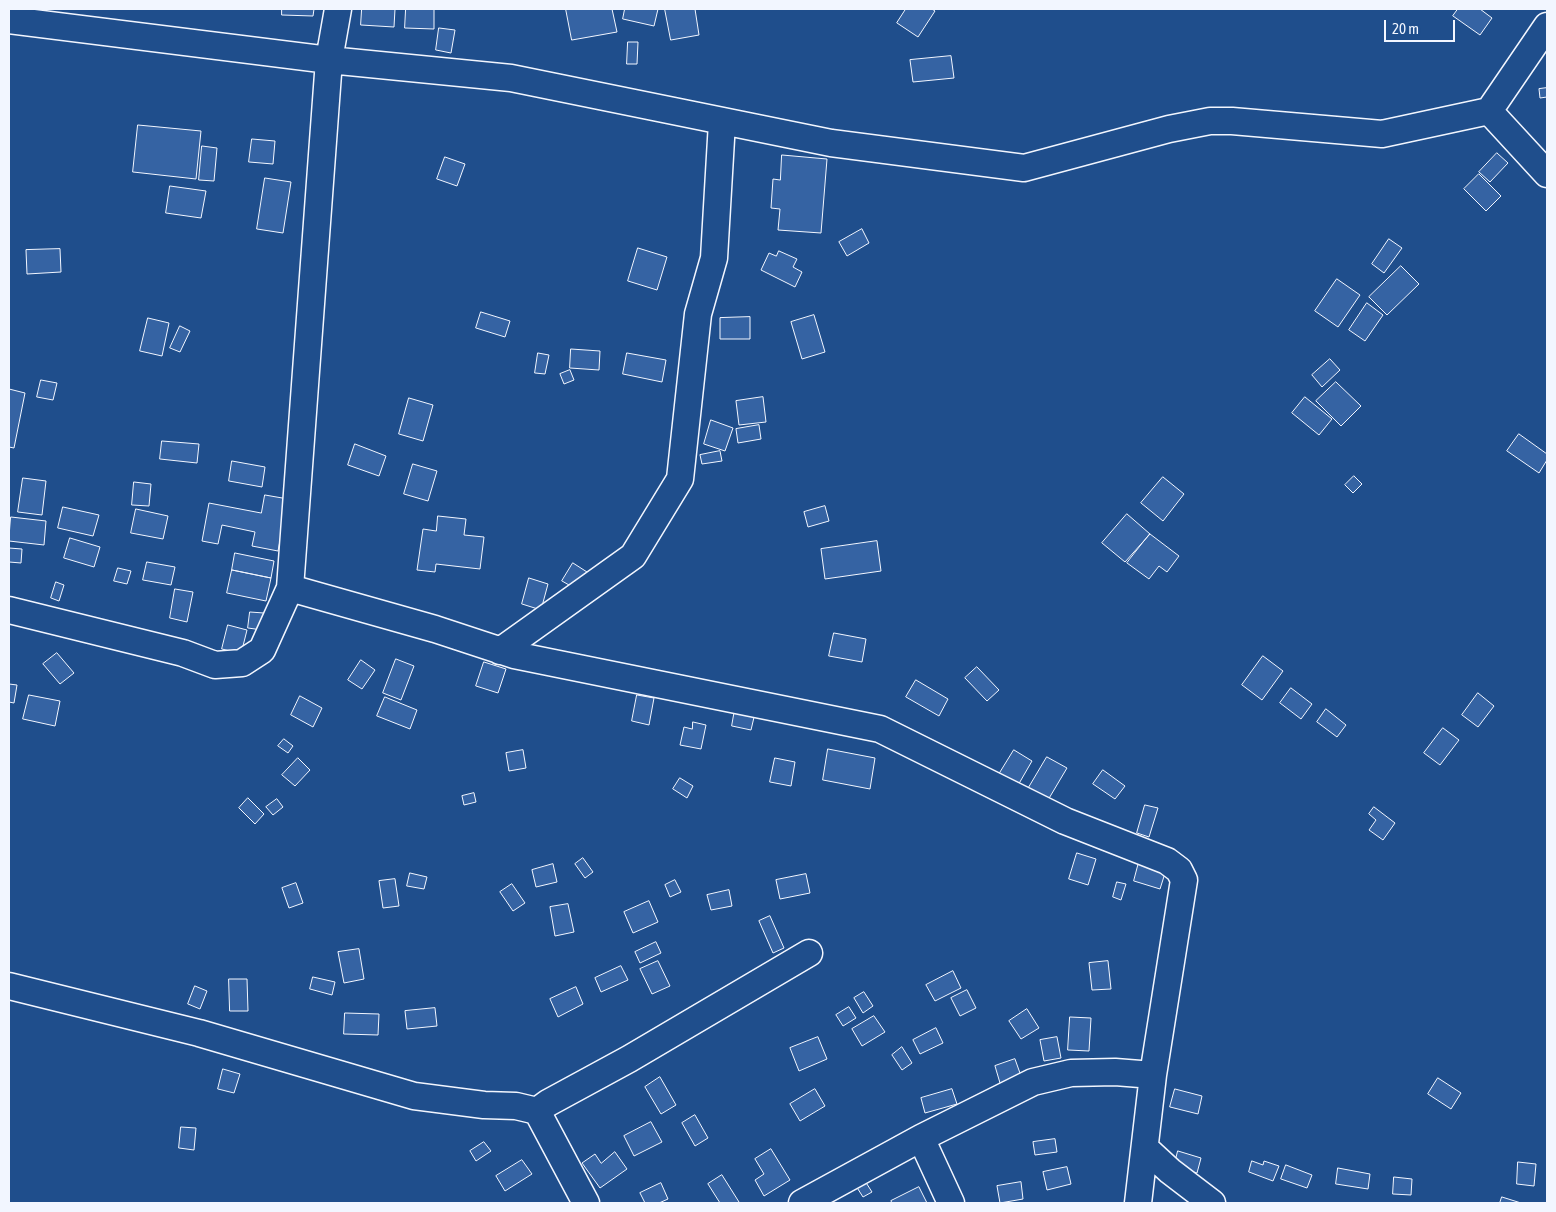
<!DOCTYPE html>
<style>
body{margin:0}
#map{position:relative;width:1556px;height:1212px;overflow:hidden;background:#1f4e8c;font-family:"Asap Condensed",sans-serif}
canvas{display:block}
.frame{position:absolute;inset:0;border:10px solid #f2f6ff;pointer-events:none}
.scale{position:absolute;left:1384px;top:20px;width:71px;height:22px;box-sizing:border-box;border:2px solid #f2f6ff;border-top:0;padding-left:6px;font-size:15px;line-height:18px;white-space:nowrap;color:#f2f6ff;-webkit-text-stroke:4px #1f4e8c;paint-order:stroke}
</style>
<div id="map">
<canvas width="1556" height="1212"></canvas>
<div class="frame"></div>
<div class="scale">20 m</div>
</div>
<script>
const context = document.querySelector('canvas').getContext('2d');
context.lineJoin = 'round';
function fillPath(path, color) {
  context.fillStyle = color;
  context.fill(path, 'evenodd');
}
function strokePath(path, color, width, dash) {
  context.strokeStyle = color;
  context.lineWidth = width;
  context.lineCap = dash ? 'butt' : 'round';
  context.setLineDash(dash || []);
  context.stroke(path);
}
const building = new Path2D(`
 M282 9H314L313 16 282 15Z
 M362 9H395L394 27 361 25Z
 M406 9H434V29L405 28Z
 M566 9H612L617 32 572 40Z
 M625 9H658L654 26 623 19Z
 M665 9H695L699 35 671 40Z
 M906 9H932L935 11 918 37 897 23Z
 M1458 9H1480L1492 18 1480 35 1453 16Z
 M439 28 455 30 451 53 436 50Z
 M628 42H638L637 64H627Z
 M951 56 954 78 913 82 910 60Z
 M1547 88V97L1540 98 1539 89Z
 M138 125 201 131 196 179 133 172Z
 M252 139 275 141 273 164 249 162Z
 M202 146 217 148 214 181 199 180Z
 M1497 153 1508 163 1490 182 1479 172Z
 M782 155 827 159 821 233 778 230 780 209 771 208 773 179 780 180Z
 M445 157 465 164 457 186 437 179Z
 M1479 174 1501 196 1486 211 1464 189Z
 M265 178 291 182 283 233 257 229Z
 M170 186 206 191 201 218 166 213Z
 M862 229 869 243 847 256 839 242Z
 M1389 239 1402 248 1384 273 1372 264Z
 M638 248 667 257 657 290 628 281Z
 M60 249 61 272 27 274 26 250Z
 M779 251 797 259 793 267 802 272 795 287 761 270 769 253 776 256Z
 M1401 266 1419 284 1387 315 1369 297Z
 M1337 279 1360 295 1338 327 1315 311Z
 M1367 303 1383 315 1365 341 1349 330Z
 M481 312 510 321 505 337 476 328Z
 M814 315 825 352 802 359 791 322Z
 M750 317V339H720V318Z
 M148 318 169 323 162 356 140 351Z
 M180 326 190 331 180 352 170 348Z
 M571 349 600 351 599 370 570 368Z
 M538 353 549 355 545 374 535 373Z
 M627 353 666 360 662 382 623 374Z
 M1330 359 1340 370 1322 387 1312 375Z
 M570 370 574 380 564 384 560 374Z
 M41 380 57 383 53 400 37 397Z
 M1336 382 1361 406 1341 426 1316 401Z
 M9 389 25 393 14 448 9 447Z
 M763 397 766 422 739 425 736 401Z
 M1305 397 1332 419 1319 435 1292 413Z
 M409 398 433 405 423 441 399 434Z
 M711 420 733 428 725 451 704 444Z
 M759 425 761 439 738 443 736 429Z
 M1519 434 1547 454V460L1539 473 1507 451Z
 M162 441 199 444 197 463 160 459Z
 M355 444 386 456 379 476 348 465Z
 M720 451 722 461 702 464 700 455Z
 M232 461 265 467 262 487 229 481Z
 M413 464 437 471 428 501 404 494Z
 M1354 476 1362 484 1353 493 1345 485Z
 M1163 477 1184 494 1163 521 1141 503Z
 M23 478 46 481 42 515 18 512Z
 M134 482 151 484 149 506 132 505Z
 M265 495 288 499 278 551 252 546 255 532 222 525 218 544 202 541 209 503 261 513Z
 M825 506 829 521 808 527 804 512Z
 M63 507 99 515 93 536 58 528Z
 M136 509 168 516 163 539 131 533Z
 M1127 514 1150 534 1125 562 1102 543Z
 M438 516 466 519 464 535 484 537 480 569 436 564 435 572 417 570 423 529 436 531Z
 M11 517 46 521 44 545 9 541Z
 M1150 534 1179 556 1167 572 1159 566 1149 579 1127 563Z
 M70 538 100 547 94 567 64 558Z
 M877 541 881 571 825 579 821 549Z
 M9 548 22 549 21 563 9 562Z
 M235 553 274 561 271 578 232 570Z
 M147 562 175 567 171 585 143 580Z
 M573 563 587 572 576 589 562 581Z
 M118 568 131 571 127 584 114 581Z
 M232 570 271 578 266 601 227 593Z
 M529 578 548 584 541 610 522 604Z
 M56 582 64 585 59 601 51 598Z
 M175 589 193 592 187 622 170 618Z
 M250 612 264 613 262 630 248 628Z
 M228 625 247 630 241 654 222 649Z
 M834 633 866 639 862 662 829 656Z
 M57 653 74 673 60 684 43 664Z
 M1263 656 1283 671 1262 700 1242 685Z
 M396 659 414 666 401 700 383 693Z
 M361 660 375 670 362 689 348 680Z
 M484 662 506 669 498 693 476 686Z
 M977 667 999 690 987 701 965 678Z
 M916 680 948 699 939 716 906 697Z
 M9 684 17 685 14 703 9 702Z
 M1291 688 1312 704 1301 719 1280 703Z
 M1478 693 1494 706 1478 727 1462 715Z
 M29 695 60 701 55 726 23 719Z
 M637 695 654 698 649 725 632 721Z
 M300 696 322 708 313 727 291 715Z
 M385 697 417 710 410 729 377 716Z
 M735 709 755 713 751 730 732 726Z
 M1326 709 1346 725 1337 737 1317 722Z
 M693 722 706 725 701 749 680 745 684 727 692 729Z
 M1443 728 1459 740 1440 765 1424 753Z
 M284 739 293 746 288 753 278 746Z
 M828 749 875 758 870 789 823 780Z
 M523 750 526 768 509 771 506 753Z
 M1014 750 1032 761 1017 787 998 776Z
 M1047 757 1067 768 1048 800 1028 789Z
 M298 758 310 770 295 786 282 775Z
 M775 758 795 762 791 786 770 782Z
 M1103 770 1125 786 1115 799 1093 784Z
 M680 778 693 786 687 798 673 789Z
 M474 793 476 802 464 805 462 796Z
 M248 798 264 814 255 824 239 808Z
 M277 799 283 807 273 815 266 807Z
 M1145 805 1158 808 1149 837 1137 833Z
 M1374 807 1395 823 1383 840 1369 830 1376 820 1369 814Z
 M1077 853 1096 859 1088 885 1069 879Z
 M583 858 593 872 585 878 575 864Z
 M1139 862 1166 870 1160 889 1134 881Z
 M553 864 557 882 536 887 532 870Z
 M410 873 427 877 424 889 407 886Z
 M806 874 810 893 780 899 776 880Z
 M395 879 399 906 383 908 379 881Z
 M675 880 681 892 670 897 665 885Z
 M1117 882 1126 884 1121 900 1113 897Z
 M296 883 303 903 289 908 282 888Z
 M512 884 525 903 513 911 500 892Z
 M729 890 732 906 711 910 707 895Z
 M649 901 658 922 633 933 624 912Z
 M568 904 574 932 555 936 550 907Z
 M770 916 784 948 773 953 759 921Z
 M656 942 661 953 640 963 635 952Z
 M359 949 364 979 344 983 338 952Z
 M658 961 670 986 652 994 640 969Z
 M1108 961 1111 989 1092 990 1089 963Z
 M621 966 628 980 601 992 595 978Z
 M953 971 961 988 935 1001 926 985Z
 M313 977 335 982 332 995 310 989Z
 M229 979H247L248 1011H230Z
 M195 986 207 991 200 1009 188 1004Z
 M576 987 583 1004 558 1017 550 999Z
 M967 990 976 1008 960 1016 951 998Z
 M864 992 873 1006 863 1013 854 998Z
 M849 1007 856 1018 843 1026 836 1015Z
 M435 1008 437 1026 407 1029 405 1011Z
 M1027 1009 1039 1028 1021 1039 1009 1021Z
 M345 1013 379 1014 378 1035 344 1034Z
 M874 1016 885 1032 862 1046 852 1029Z
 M1070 1017 1091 1018 1089 1051 1068 1050Z
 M936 1028 943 1043 920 1054 913 1040Z
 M818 1037 827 1059 799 1071 790 1048Z
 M1057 1037 1061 1058 1044 1061 1040 1040Z
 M902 1047 912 1063 902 1070 892 1055Z
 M1015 1059 1021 1076 1000 1083 995 1066Z
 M223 1069 240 1074 234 1093 218 1089Z
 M660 1077 676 1105 661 1114 645 1087Z
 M1438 1078 1461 1093 1451 1109 1428 1094Z
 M815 1089 825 1106 800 1121 790 1104Z
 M952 1089 957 1104 925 1113 921 1098Z
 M1175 1089 1202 1096 1198 1114 1170 1107Z
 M695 1115 708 1138 695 1146 682 1123Z
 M651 1122 662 1142 634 1156 624 1136Z
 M181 1127 196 1128 194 1150 179 1148Z
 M1055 1139 1057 1152 1035 1155 1033 1142Z
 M484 1142 491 1151 476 1161 470 1151Z
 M771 1149 790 1180 764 1196 755 1180 764 1174 755 1159Z
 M1178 1151 1201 1158 1197 1173 1174 1167Z
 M615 1152 627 1169 600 1188 582 1163 595 1154 601 1163Z
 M522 1160 532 1174 505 1191 496 1176Z
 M1252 1161 1263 1165 1264 1161 1279 1166 1273 1181 1249 1172Z
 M1518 1162 1536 1164 1534 1186 1517 1184Z
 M1286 1165 1312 1175 1307 1188 1281 1179Z
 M1067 1167 1071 1184 1047 1190 1043 1172Z
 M1338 1168 1370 1174 1368 1189 1336 1184Z
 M722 1175 739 1202 737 1203H720L708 1184Z
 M1394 1177 1412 1179 1411 1195 1393 1194Z
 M865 1181 872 1192 863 1197 856 1186Z
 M1021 1182 1023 1199 1000 1203 997 1186Z
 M661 1183 668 1199 659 1203H645L640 1193Z
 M919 1187 927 1203H892L891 1201Z
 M1502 1197 1521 1203H1500Z`);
fillPath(building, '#3563a3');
strokePath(building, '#f2f6ff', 1);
const minor = new Path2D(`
 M338 9 329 60 290 588 435 629 514 655 880 729 1065 821 1167 861 1179 870 1184 880 1153 1075
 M9 20 329 60 511 78 831 143 1024 168 1169 129 1210 121H1232L1382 134 1489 111 1547 26
 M1489 111 1547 174
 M9 610 183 653 215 665 242 663 262 650 290 588
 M500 651 633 556 680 479 698 314 714 258 722 122
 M9 986 199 1033 414 1096 484 1105 516 1106 537 1111
 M921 1138 951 1203
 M1145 1148 1170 1171 1212 1203
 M586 1203 537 1111 548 1103 629 1059 809 953
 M802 1203 921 1138 1033 1082 1071 1073 1115 1072 1153 1075 1138 1203`);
strokePath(minor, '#f2f6ff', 29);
strokePath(minor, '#1f4e8c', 26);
</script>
